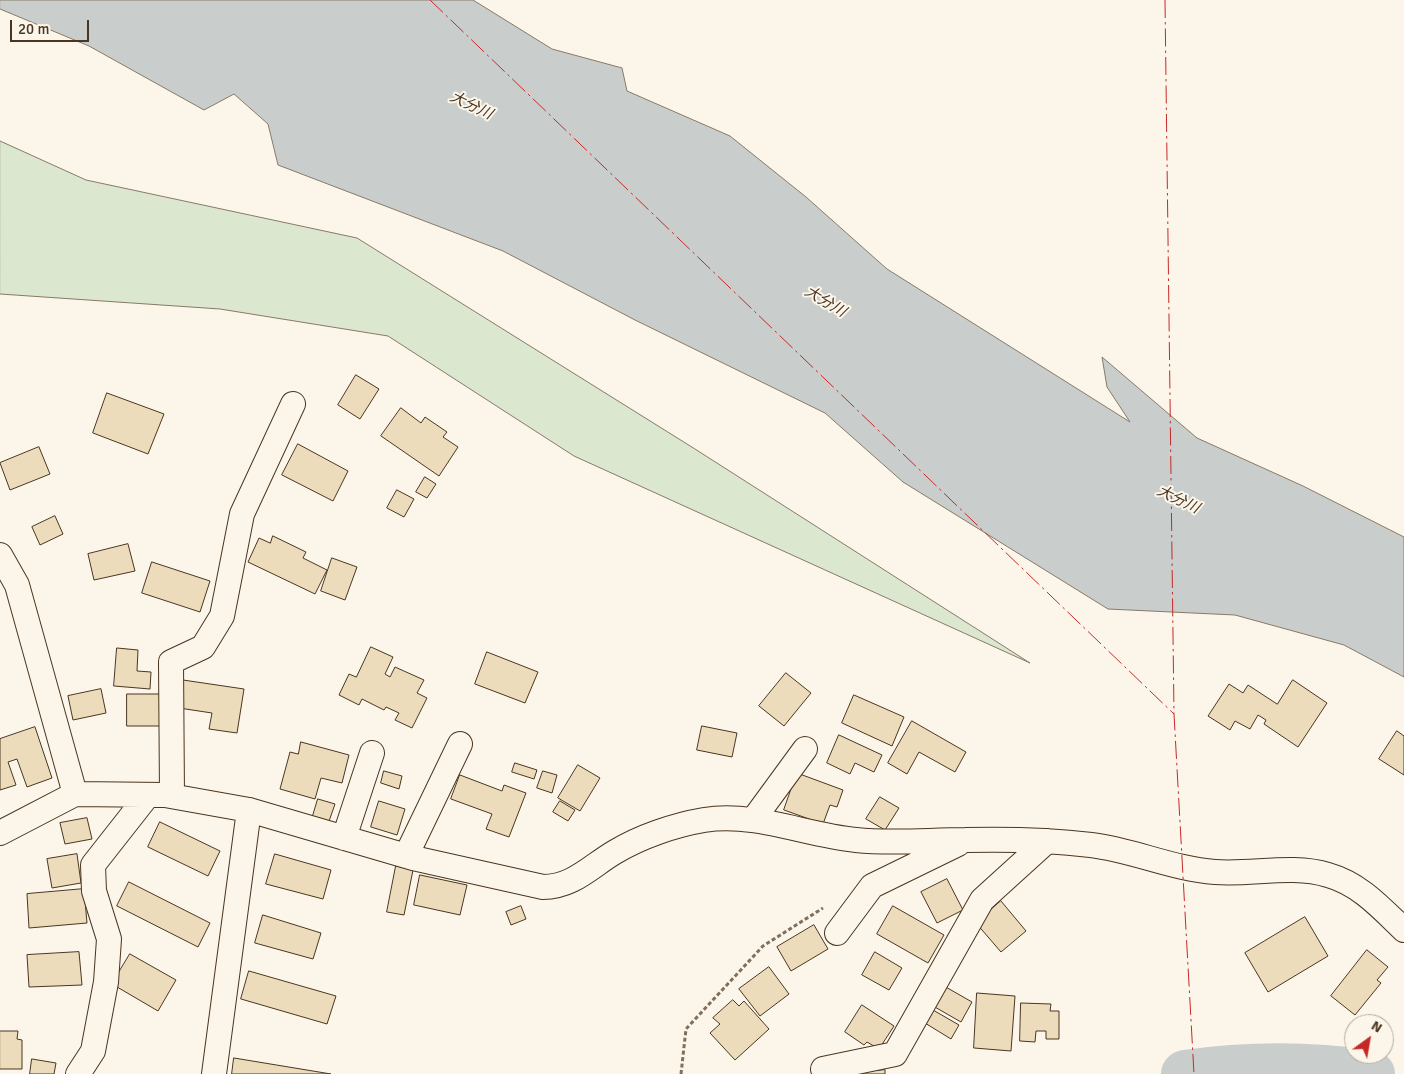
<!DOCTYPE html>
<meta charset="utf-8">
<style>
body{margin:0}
#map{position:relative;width:1404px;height:1074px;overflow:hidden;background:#fbf6e9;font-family:Signika,sans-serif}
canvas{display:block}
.north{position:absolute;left:1344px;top:1014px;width:50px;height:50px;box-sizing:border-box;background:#fbf6e9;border:1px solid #b4a999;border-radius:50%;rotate:32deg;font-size:14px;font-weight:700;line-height:20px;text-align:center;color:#4a3520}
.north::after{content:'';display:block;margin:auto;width:18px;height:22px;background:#c62828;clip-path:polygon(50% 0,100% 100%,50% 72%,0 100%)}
.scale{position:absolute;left:10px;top:20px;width:79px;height:22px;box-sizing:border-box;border:2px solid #4a3520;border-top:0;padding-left:6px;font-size:15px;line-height:18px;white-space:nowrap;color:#4a3520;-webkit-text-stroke:4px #fbf6e9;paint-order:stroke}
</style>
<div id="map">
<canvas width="1404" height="1074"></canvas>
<div class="north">N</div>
<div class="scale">20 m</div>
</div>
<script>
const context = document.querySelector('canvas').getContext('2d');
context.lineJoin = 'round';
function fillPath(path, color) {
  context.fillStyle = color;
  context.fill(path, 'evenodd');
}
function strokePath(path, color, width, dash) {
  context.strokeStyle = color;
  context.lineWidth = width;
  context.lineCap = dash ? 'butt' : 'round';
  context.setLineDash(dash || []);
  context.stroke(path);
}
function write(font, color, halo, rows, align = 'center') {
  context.font = font + ' Signika,"Noto Sans JP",sans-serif';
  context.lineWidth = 4;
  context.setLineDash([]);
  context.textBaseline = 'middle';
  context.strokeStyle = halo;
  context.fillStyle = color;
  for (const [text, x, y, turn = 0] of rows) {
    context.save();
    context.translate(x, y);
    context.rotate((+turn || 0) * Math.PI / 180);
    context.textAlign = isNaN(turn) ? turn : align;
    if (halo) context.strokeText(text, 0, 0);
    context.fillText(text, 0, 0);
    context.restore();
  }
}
const green = new Path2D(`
 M0 141 86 180 357 238 695 449 1030 663 574 456 388 336 220 309 0 294Z`);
fillPath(green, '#dce7d0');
strokePath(green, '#887966', 1);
const water = new Path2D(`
 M0 0H473L552 49 622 68 627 91 730 136 806 197 887 269 1130 422 1107 387 1102 357 1197 438 1303 486 1404 537V677L1344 645 1235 615 1108 609 903 482 825 413 635 320 503 251 278 165 268 124 234 94 204 110 89 46 0 9Z`);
fillPath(water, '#c9cecd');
strokePath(water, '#887966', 1);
strokePath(new Path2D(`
 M1185 1074C1247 1065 1309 1065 1371 1074`), '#c9cecd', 48);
const building = new Path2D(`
 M356 375 379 389 360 419 338 405Z
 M107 393 164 414 148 454 93 433Z
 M401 408 421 423 425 417 447 432 443 437 458 447 439 476 381 436Z
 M298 444 348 471 333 501 282 475Z
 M39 447 50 474 10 490 0 463Z
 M425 477 436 484 427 498 416 492Z
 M397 490 414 499 404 517 387 508Z
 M55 516 63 534 40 545 32 527Z
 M273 536 306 552 303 558 327 570 315 594 248 562 259 538 270 543Z
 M128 544 135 571 94 580 88 554Z
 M332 558 357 567 345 600 321 591Z
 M152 562 210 581 200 612 142 593Z
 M371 647 393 657 385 674 390 677 395 667 424 680 417 693 427 698 412 728 395 720 399 713 386 707 384 710 362 699 359 705 339 695 349 674 356 677Z
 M117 648 138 650 137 671 151 672 150 689 114 686Z
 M487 652 538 672 525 703 475 684Z
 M786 673 811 693 784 726 759 706Z
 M183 680 244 689 237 733 209 729 212 713 179 708Z
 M1293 680 1327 703 1298 747 1264 724 1266 720 1258 715 1250 729 1235 721 1230 730 1208 716 1229 684 1243 693 1248 685 1277 704Z
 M101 689 106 713 73 720 68 696Z
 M127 694H160V726H127Z
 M854 695 904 717 892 746 842 723Z
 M912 721 966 752 955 772 919 752 907 774 888 763Z
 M702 726 737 733 732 757 697 750Z
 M35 727 52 778 27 787 17 759 8 762 16 785 0 790V739Z
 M1397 731 1404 736V775L1379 759Z
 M839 735 882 755 874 772 855 763 850 774 827 763Z
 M301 742 349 755 342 783 321 778 315 799 280 789 290 752 298 754Z
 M515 763 537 770 534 779 512 772Z
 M578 765 600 778 580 811 558 798Z
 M384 771 402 776 399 789 381 783Z
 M543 771 557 775 552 793 537 788Z
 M797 773 843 790 837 807 830 805 823 824 784 810Z
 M460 775 502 791 504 785 526 793 509 837 486 829 492 814 451 799Z
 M880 797 899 808 885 830 866 819Z
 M318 799 335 804 328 824 312 819Z
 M379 801 405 809 397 835 371 827Z
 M560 801 575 810 568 821 553 812Z
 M87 818 92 839 65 844 60 823Z
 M160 822 220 851 208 876 148 847Z
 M77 854 81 883 52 888 47 859Z
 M275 854 331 870 323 899 266 884Z
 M396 866 413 870 404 915 387 912Z
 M420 875 467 885 460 915 414 905Z
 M947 879 963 910 937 923 921 892Z
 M129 882 210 923 198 947 117 906Z
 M84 889 87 923 29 928 27 894Z
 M1001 901 1026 931 1001 952 976 923Z
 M521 906 526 919 511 925 506 912Z
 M893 906 944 935 928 963 877 934Z
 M263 915 321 933 313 959 255 943Z
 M1305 917 1328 956 1268 992 1245 953Z
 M814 925 828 949 791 971 777 947Z
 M1367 950 1388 967 1377 980 1381 983 1355 1015 1331 996Z
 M79 952 82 985 29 987 27 955Z
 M875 952 902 968 889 990 862 975Z
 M130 954 176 980 158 1011 112 984Z
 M769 967 789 994 760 1016 739 989Z
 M249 971 336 996 327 1024 241 999Z
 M944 986 972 1002 961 1022 933 1006Z
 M977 993 1015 996 1011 1051 974 1048Z
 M733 1000 739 1006 744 1001 769 1029 735 1060 710 1033 720 1024 713 1018Z
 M1021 1003 1051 1004 1050 1011H1059V1039H1046V1031H1036L1035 1042 1020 1041Z
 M862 1005 894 1026 879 1049 867 1042 864 1045 845 1032Z
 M933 1010 959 1025 951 1039 925 1023Z
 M0 1031H18L17 1039 22 1040V1069H0Z
 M234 1058 331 1074H232Z
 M32 1059 56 1063 54 1074H30Z
 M885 1070V1074H853V1073Z`);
fillPath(building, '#ecdcbc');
strokePath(building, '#4a3520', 1);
const street = new Path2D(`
 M0 555 17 585 75 794
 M172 796 171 662 203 647 222 616 242 514 293 404
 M753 820 805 749
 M0 833 75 794 165 795 249 810 413 858 543 887C573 887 591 866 615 852 640 837 674 825 704 820 756 812 805 835 856 840 892 844 929 840 965 840 1006 839 1050 840 1091 845 1133 850 1173 869 1215 872 1252 875 1292 864 1328 875 1360 884 1381 908 1404 930
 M344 838 372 753
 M406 856 460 744
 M837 933 872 886 958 844
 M823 1069 895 1054 982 900 1047 841
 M78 1074 93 1051 106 982 109 939 94 891 93 865 148 795
 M214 1074 249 810`);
strokePath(street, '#4a3520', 26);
strokePath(new Path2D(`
 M681 1074 686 1029 763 946 823 908`), '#7f6f5c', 3, [4, 2.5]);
strokePath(street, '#fbf6e9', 24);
strokePath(new Path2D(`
 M430 0 1174 714
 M1165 0 1174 714 1194 1074`), '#c62828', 1, [18, 4, 2.5, 4]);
write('italic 15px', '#4a3520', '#fbf6e9', [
 ["大分川",471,106,26],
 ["大分川",825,302,31],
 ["大分川",1178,500,26]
]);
</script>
